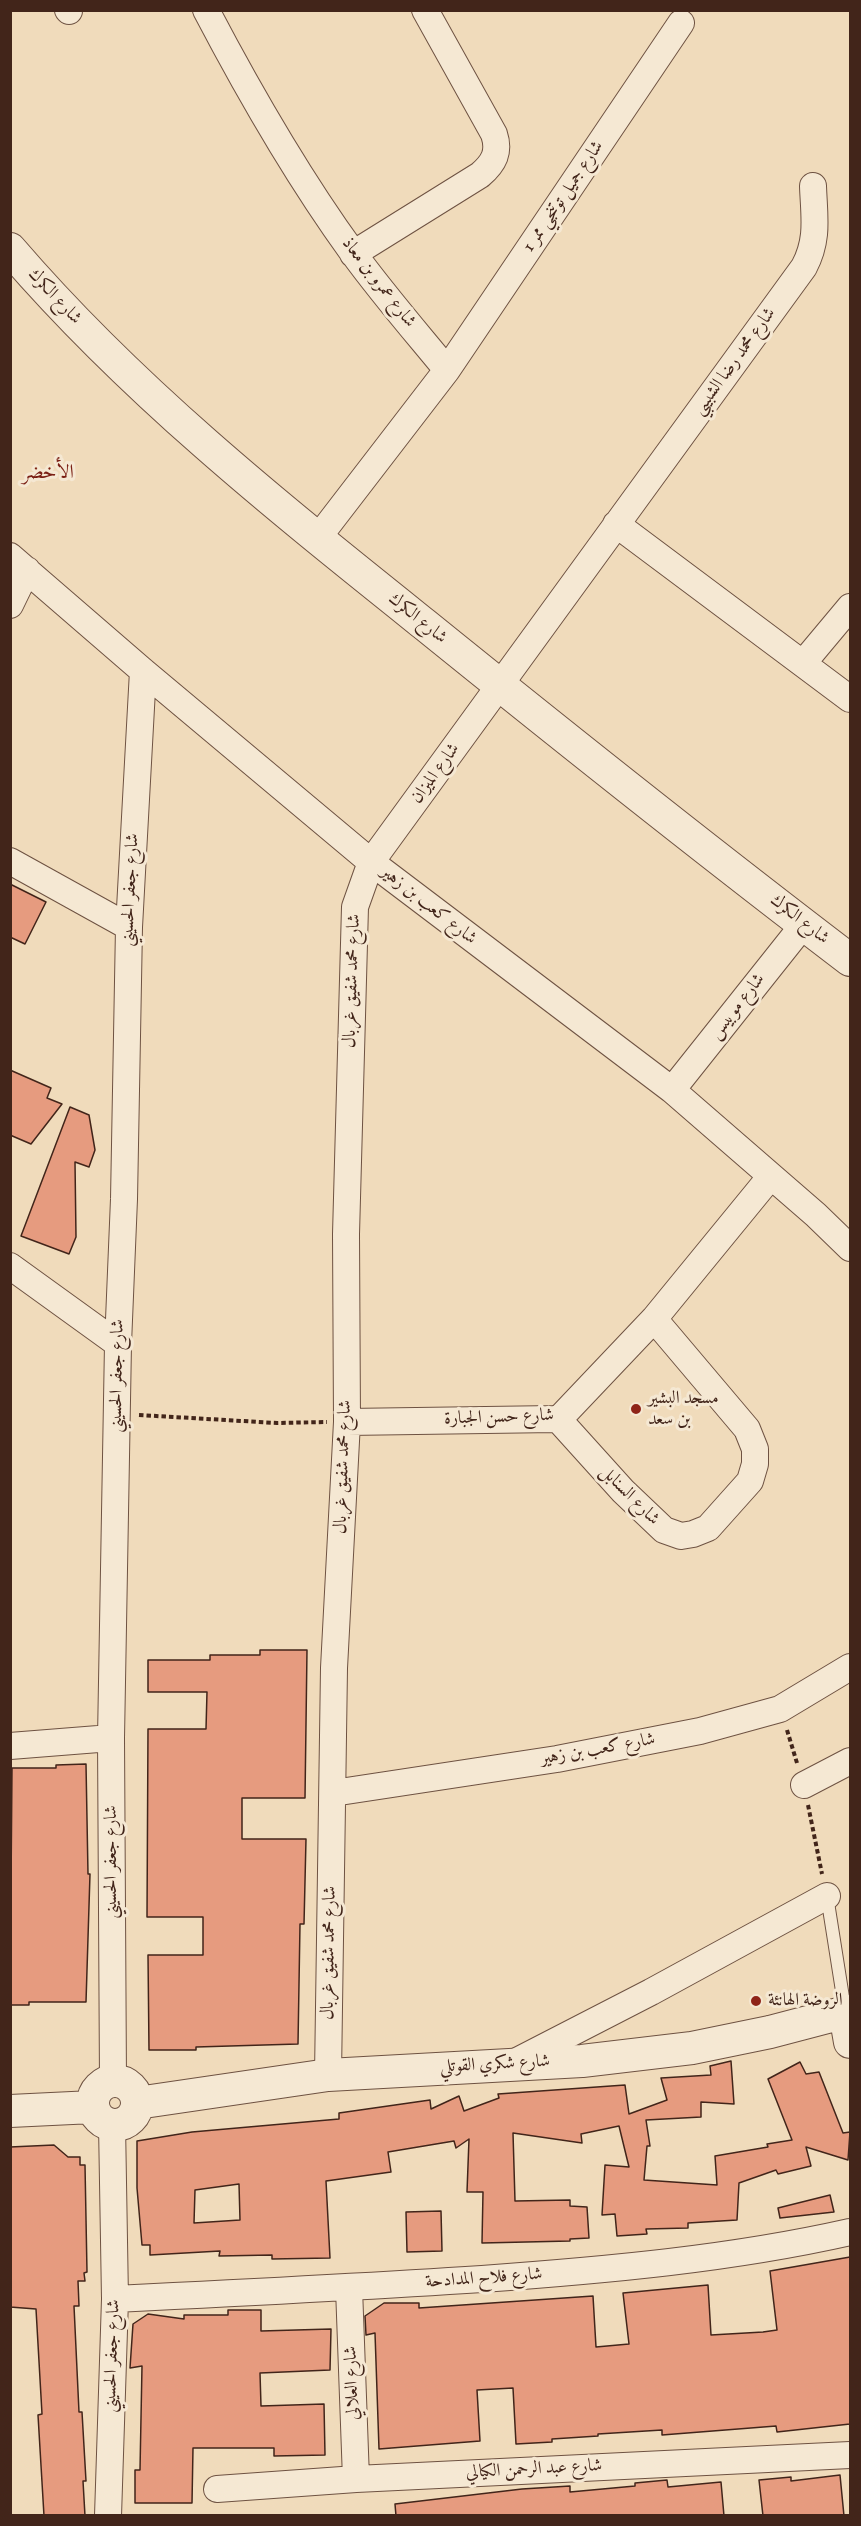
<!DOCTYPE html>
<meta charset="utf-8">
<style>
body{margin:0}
#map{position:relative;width:861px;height:2526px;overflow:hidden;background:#f0dbbb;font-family:"IM FELL English",serif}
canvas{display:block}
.frame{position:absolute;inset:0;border:12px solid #42251a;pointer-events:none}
</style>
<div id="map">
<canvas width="861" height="2526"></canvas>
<div class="frame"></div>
</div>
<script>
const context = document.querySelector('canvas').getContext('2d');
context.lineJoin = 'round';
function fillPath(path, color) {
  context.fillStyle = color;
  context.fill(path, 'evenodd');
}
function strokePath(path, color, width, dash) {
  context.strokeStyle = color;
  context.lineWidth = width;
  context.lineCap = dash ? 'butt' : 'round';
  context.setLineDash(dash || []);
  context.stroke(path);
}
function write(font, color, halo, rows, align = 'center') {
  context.font = font + ' "IM FELL English",Amiri,serif';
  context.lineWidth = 6;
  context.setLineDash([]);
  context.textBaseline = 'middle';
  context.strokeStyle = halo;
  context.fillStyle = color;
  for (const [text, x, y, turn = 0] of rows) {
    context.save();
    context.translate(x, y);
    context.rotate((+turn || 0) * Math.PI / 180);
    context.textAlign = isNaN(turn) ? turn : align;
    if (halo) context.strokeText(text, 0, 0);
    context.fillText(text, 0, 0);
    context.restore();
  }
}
const building = new Path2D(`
 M10 884 46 902 25 944 10 937Z
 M10 1070 51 1088 47 1098 62 1104 31 1144 10 1135Z
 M70 1107 89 1115 95 1150 89 1167 75 1162 76 1237 69 1254 21 1236Z
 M260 1650H307L305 1798H242V1839H306L304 1924H300L298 2044 196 2047V2050H149L148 1955H203V1917H147L148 1729H206L207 1692H148V1660H210V1655H260Z
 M86 1764 88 1874H90L86 2002H29V2005H10L12 1768H56V1765Z
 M731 2061 734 2104 701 2102V2117L646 2120 650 2146H647L644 2180 717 2185 715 2156 768 2147 767 2144 792 2140 768 2079 800 2062 806 2074 819 2072 843 2133 850 2132 848 2160 806 2147 811 2166 778 2174 776 2170 739 2183 737 2220 688 2223V2228L646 2229 647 2234 617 2236 615 2214 602 2215 605 2165 629 2167 619 2126 581 2134 582 2143 513 2133 515 2201 570 2200V2206L587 2207 589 2238 570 2239V2241L482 2243 483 2192H467L469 2139 456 2148 454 2141 388 2152 391 2172 326 2181 330 2258 272 2259V2255L219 2256 220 2251 150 2255V2245H142L137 2188V2141L192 2132 339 2119V2113L430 2100 431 2109 459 2096 464 2111 499 2098 498 2094 625 2085 629 2114 667 2100 661 2078 711 2075 710 2066ZM239 2184 240 2220 194 2223 195 2190Z
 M54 2145 68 2157H80V2165H85L87 2272 84 2273 85 2281H78L79 2306H74L79 2412H82L86 2481H83L85 2516H44L38 2415 42 2414 36 2309 10 2307V2147Z
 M830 2195 834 2212 780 2218 778 2208Z
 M441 2211 442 2251 407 2252 406 2212Z
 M850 2257V2424L777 2432 776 2426 662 2435V2430L598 2434V2436L552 2439V2442L516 2444 513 2388 477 2390 480 2441 379 2449 375 2333 366 2335 365 2316 384 2303H419V2308L593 2296 596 2347 629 2344 623 2293 708 2285 711 2335 763 2332 777 2330 770 2271Z
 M228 2310H261V2331L331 2329 330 2370 260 2373 261 2406 324 2404 325 2455 274 2456V2448H193L192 2503H135V2470H140L142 2366 130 2368 133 2324 148 2314 184 2319V2315H228Z
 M840 2475 844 2516H763L759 2480 791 2477V2481Z
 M667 2480 668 2487 721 2482 724 2516H396L395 2504 522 2489 570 2486V2492L635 2486V2483Z`);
fillPath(building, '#e69b7f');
strokePath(building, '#42251a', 1.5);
const service = new Path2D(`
 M827 1896 845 2010`);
const minor = new Path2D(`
 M68 10 69 11
 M206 10C250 94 297 176 353 253 382 293 415 331 447 370L317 539
 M353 254 480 175C494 163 500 152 494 134L425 10
 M447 370 681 23
 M616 524 850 699
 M10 556 143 671 371 862 672 1090 816 1215 850 1248
 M10 605 27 570
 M804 662 850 607
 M10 861 129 927
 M672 1090 804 924
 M10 1266 118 1344
 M558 1419 623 1491 664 1530 681 1536 693 1534 708 1528 750 1481 755 1464V1449L747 1429 654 1319
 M347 1422 555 1419 561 1417 654 1319 771 1176
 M10 1746 111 1738
 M804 1785 850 1761
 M333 1793 557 1759 700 1731 780 1709 850 1667
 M515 2062 651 1992 827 1896
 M328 2075 334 1668 347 1422 346 1234 355 907 371 862 804 267C819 239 814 216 813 186
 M113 2082 111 1738 118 1344 124 1199 129 927 143 671
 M349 2288 356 2479
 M115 2299C238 2293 360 2287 482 2279 606 2270 730 2259 850 2232
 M217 2489 356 2479 850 2455
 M108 2516 115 2299 112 2124`);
const tertiary = new Path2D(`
 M10 249C132 391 279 508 424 624 565 738 707 851 850 960
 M845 2013 850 2042
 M93 2103a22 22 0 1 1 44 0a22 22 0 1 1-44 0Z
 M137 2103 328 2075 582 2061 692 2048 770 2032 850 2011
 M10 2111 93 2107`);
strokePath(service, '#6e5242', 14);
strokePath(minor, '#6e5242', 28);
strokePath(tertiary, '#6e5242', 34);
strokePath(new Path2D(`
 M139 1415 277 1423 327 1422
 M787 1730 797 1763
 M808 1805 822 1874`), '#42251a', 4, [4.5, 3]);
strokePath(service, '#f5e8d3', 12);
strokePath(minor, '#f5e8d3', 26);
strokePath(tertiary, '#f5e8d3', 32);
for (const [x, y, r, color] of [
 [636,1409,6,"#8f2418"],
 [756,2001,6,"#8f2418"]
]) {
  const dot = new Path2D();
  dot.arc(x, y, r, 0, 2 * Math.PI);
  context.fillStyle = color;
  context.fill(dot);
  strokePath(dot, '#f5e8d3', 2);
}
write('18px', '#42251a', '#f5e8d3', [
 ["شارع جميل توتنجي ممر 1",564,197,-56],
 ["شارع عمرو بن معاذ",378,283,52],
 ["شارع الكرك",54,297,47],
 ["شارع محمد رضا الشبيبي",735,362,-54],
 ["شارع الكرك",417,619,39],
 ["شارع الميزان",436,774,-54],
 ["شارع جعفر الحسيني",131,890,-87],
 ["شارع كعب بن زهير",428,906,38],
 ["شارع الكرك",799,920,38],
 ["شارع محمد شفيق غربال",353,981,-88],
 ["شارع موبيس",738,1007,-52],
 ["شارع جعفر الحسيني",118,1376,-89],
 ["شارع حسن الجبارة",499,1418,-2],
 ["شارع محمد شفيق غربال",344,1467,-88],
 ["شارع السنابل",629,1496,45],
 ["شارع كعب بن زهير",598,1750,-10],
 ["شارع جعفر الحسيني",112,1862,-90],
 ["شارع محمد شفيق غربال",330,1953,-89],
 ["شارع شكري القوتلي",495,2065,-3],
 ["شارع فلاح المدادحة",484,2279,-4],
 ["شارع جعفر الحسيني",113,2356,-88],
 ["شارع العلالي",353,2383,-92],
 ["شارع عبد الرحمن الكيالي",534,2470,-3]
]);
write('18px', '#42251a', '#f5e8d3', [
 ["مسجد البشير",648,1399],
 ["بن سعد",648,1420],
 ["الروضة الهانئة",768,2001]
], 'left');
write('20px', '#7a1f14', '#f5e8d3', [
 ["الأخضر",48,474]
]);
</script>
